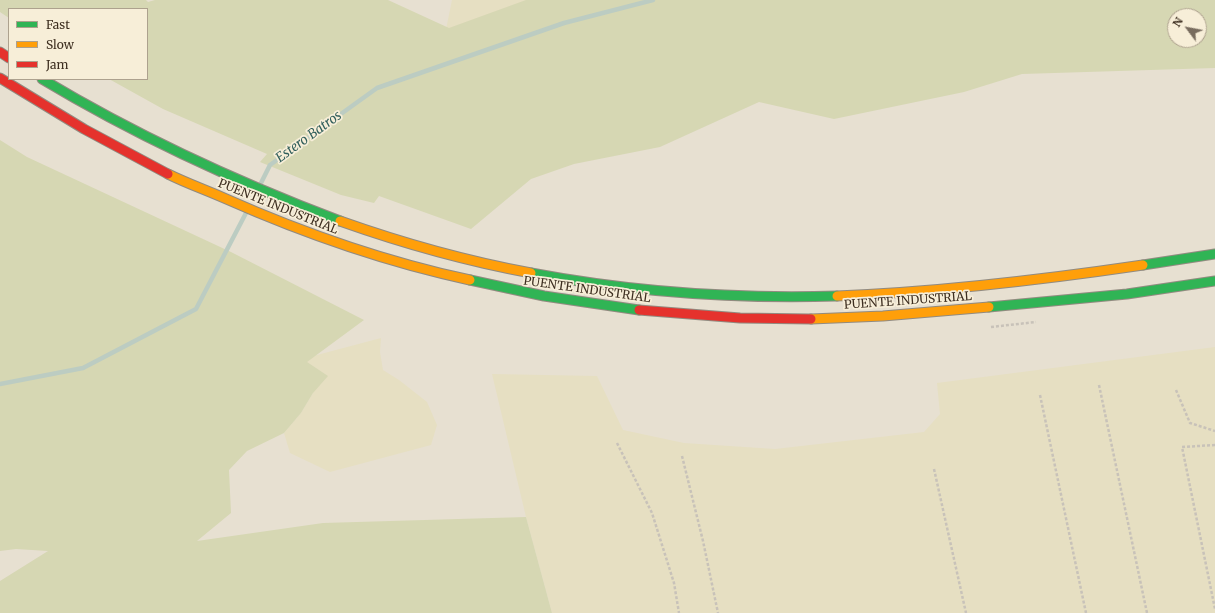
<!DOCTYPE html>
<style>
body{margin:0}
#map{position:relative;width:1215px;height:613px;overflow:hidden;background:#e7e0d1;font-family:Merriweather,serif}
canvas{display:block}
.legend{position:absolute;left:8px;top:8px;width:140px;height:72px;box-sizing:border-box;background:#f7eed8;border:1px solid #ada18e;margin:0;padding:5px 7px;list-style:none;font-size:12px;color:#3d2e20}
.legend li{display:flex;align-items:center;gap:8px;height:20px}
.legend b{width:20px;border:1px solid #ada18e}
.north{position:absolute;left:1167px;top:8px;width:40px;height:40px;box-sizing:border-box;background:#f7eed8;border:1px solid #ada18e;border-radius:50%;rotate:302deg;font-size:11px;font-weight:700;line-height:16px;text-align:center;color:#3d2e20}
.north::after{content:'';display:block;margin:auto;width:14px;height:18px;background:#786c5e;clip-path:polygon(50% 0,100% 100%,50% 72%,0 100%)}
</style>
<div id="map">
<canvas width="1215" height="613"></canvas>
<ul class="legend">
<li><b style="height:5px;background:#30b455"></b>Fast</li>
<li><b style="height:5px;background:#ff9f0a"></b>Slow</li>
<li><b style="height:5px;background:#e5322d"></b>Jam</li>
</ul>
<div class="north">N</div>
</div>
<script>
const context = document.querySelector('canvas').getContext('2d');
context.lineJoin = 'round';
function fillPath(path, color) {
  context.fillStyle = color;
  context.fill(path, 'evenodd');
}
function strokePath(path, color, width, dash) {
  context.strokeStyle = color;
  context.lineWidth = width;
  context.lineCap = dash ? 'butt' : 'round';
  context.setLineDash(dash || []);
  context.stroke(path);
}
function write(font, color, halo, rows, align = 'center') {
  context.font = font + ' Merriweather,serif';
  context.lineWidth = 3.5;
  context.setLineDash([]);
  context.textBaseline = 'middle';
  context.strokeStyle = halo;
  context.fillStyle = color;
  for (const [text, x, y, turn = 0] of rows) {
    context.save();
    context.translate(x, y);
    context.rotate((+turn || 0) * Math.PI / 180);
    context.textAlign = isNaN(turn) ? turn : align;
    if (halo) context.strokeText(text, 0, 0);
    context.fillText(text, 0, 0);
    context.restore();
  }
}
fillPath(new Path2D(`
 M452 0H605L442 49Z
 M381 338 380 352 383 370 399 380 427 402 437 425 431 445 330 472 290 453 284 433 301 413 313 393 302 359Z
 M1215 347V613H552L526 517 492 374 597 376 623 430 684 443 775 449 924 432 940 414 937 383Z`), '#e6dfc2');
fillPath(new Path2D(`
 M0 0H146L148 2 155 0H388L449 28 526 0H1215V68L1022 74 964 92 834 119 759 102 660 147 574 164 531 179 471 229 379 196 374 203 341 195 260 162 267 154 163 109 109 79H147V9H9V18L0 12ZM1175 16H1199V40H1175Z
 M0 140 27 157 231 252 364 320 307 362 328 376 313 393 301 413 284 433 247 451 229 470 231 513 197 541 323 523 526 517 552 613H0V581L48 551 16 549 0 551Z`), '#d6d7b3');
strokePath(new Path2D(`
 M261 183 270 165 377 88 564 23 653 0
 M0 384 83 368 196 309 246 213`), '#bcccc2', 4.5);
const fast = new Path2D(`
 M42 79C137 136 237 182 340 221
 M1143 265 1215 254
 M531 273C632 292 734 299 837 296
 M470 280 544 296 639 310
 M989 307 1127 294 1215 281`);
const slow = new Path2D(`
 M168 174C186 183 206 190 224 198 303 233 386 262 470 280
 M340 221C402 243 466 261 531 273
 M837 296C940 292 1041 280 1143 265
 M811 319 883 316 989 307`);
const jam = new Path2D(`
 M0 52 9 58
 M0 78 84 129 168 174
 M639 310 740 318 811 319`);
strokePath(fast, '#928b80', 11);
strokePath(slow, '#928b80', 11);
strokePath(jam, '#928b80', 11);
strokePath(new Path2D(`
 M991 327 1036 322
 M1099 385 1147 613
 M1176 390 1190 423 1215 431
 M1040 395 1086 613
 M617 443 652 513 674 583 679 613
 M1215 445 1182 447 1215 609
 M682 456 703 541 718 613
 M934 469 966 613`), '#c8c2b9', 2.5, [3, 2]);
strokePath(fast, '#30b455', 9);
strokePath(slow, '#ff9f0a', 9);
strokePath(jam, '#e5322d', 9);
write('12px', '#3d2e20', '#f7eed8', [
 ["PUENTE INDUSTRIAL",278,207,22],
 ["PUENTE INDUSTRIAL",587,290,8],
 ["PUENTE INDUSTRIAL",908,301,-4]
]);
write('italic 13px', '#2f5d5a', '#f7eed8', [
 ["Estero Batros",309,137,-36]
]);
</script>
